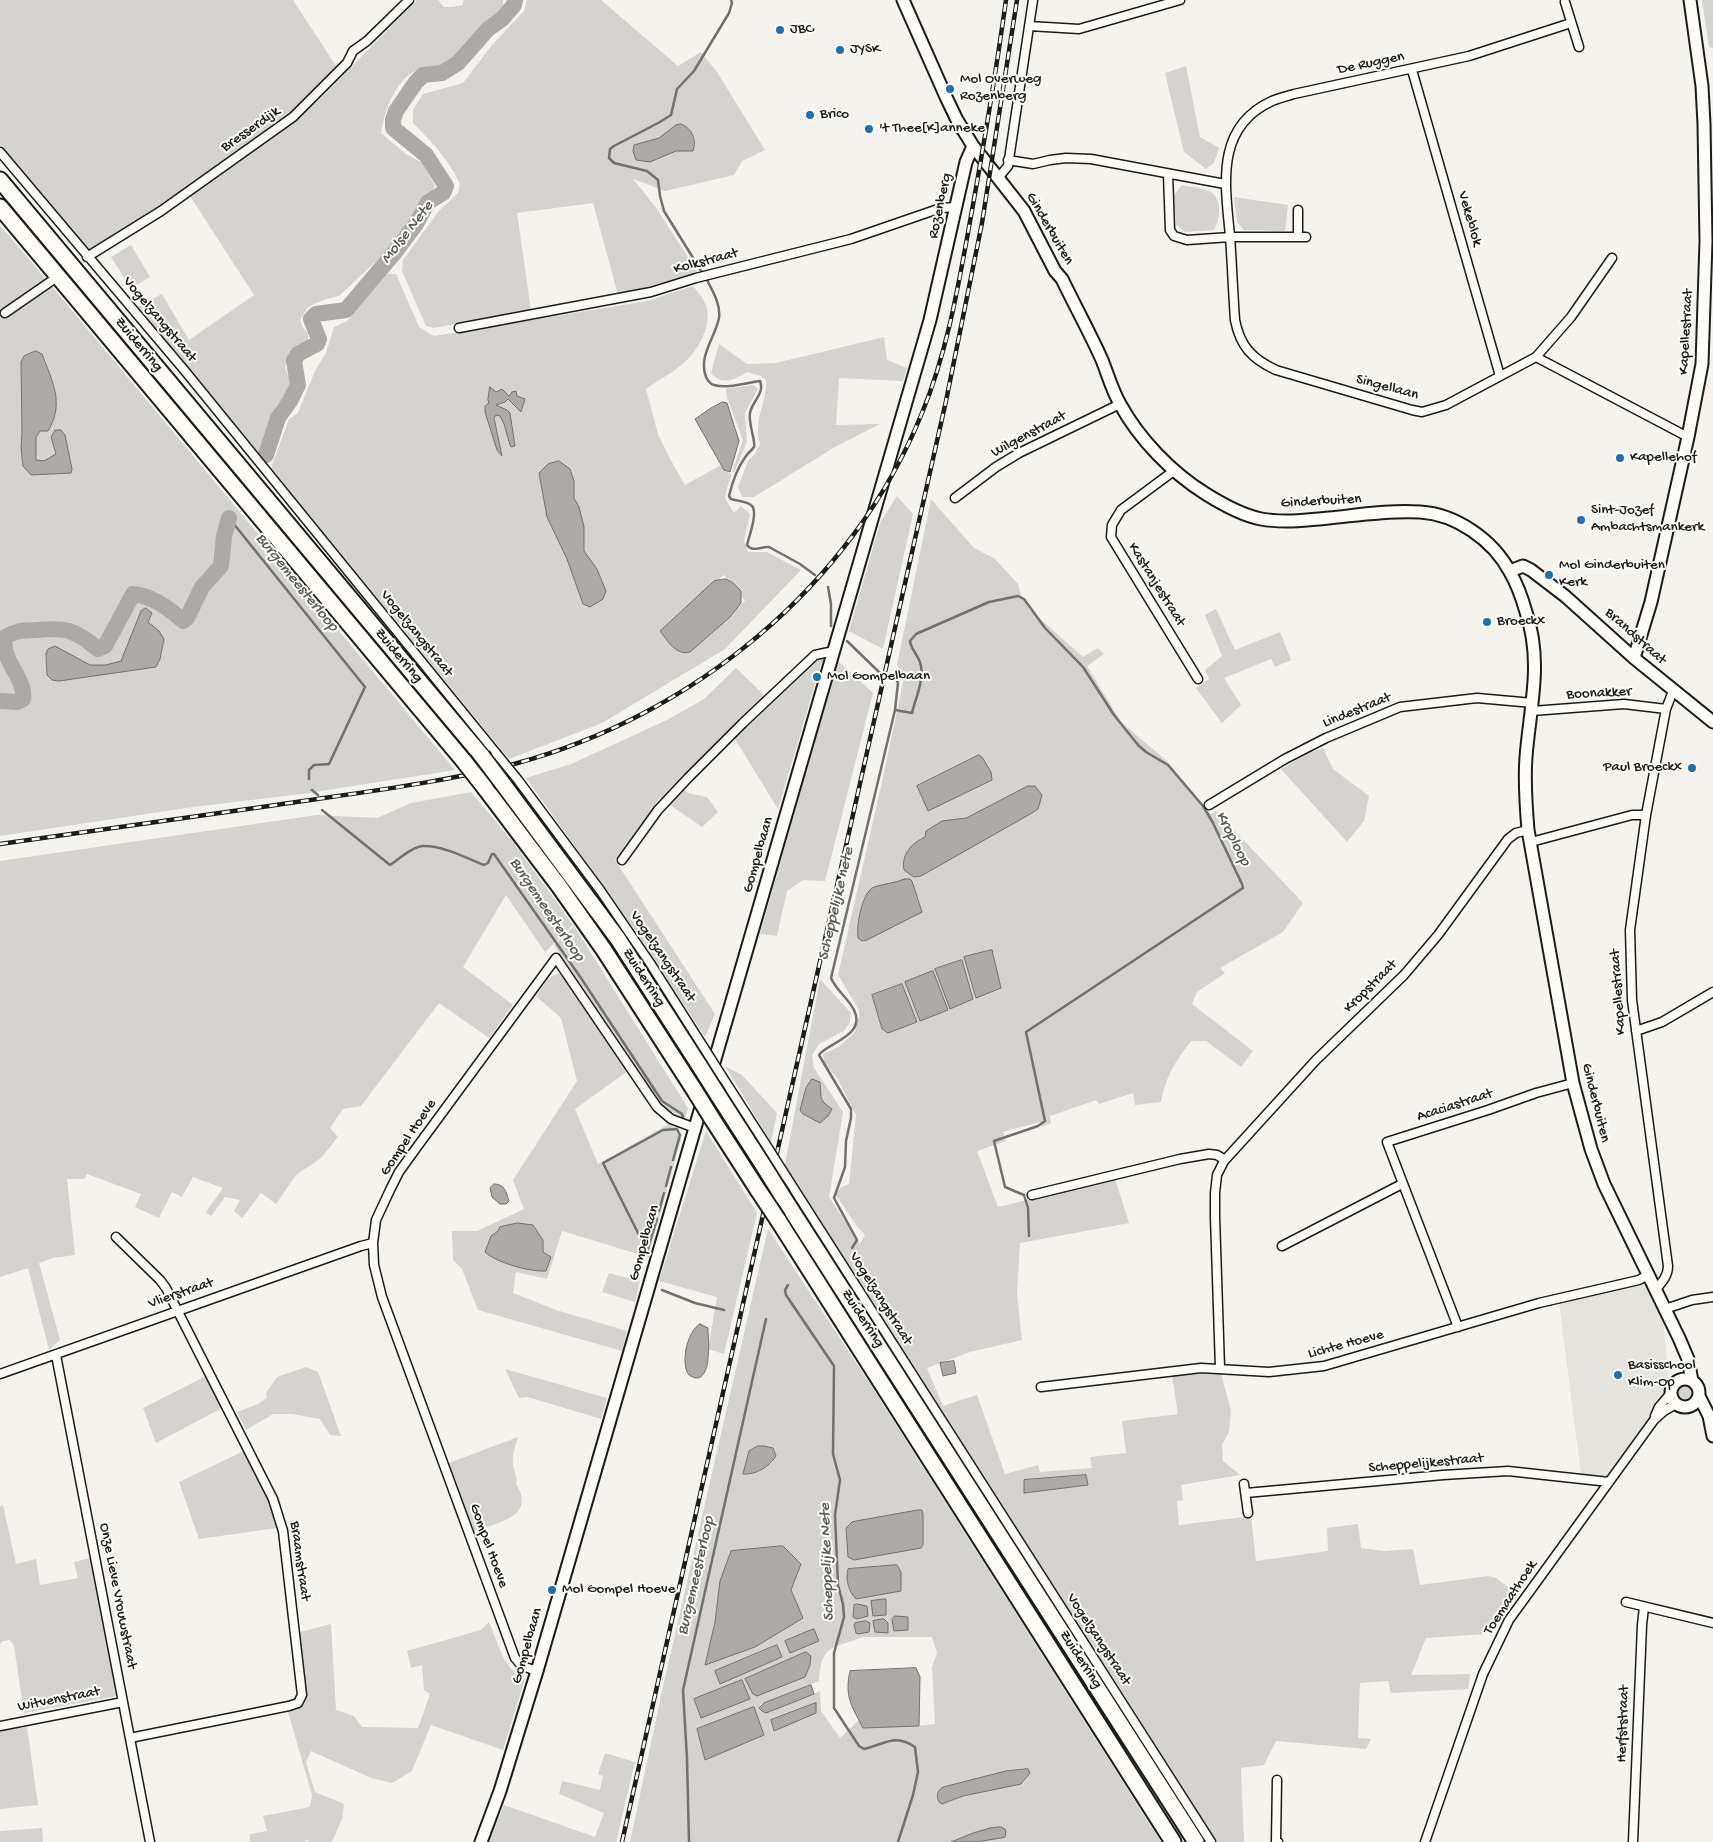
<!DOCTYPE html>
<style>
body{margin:0}
canvas{display:block;background:#f4f3ee}
</style>
<canvas width="1713" height="1842"></canvas>
<script>
const context = document.querySelector('canvas').getContext('2d');
context.lineJoin = 'round';
function fillPath(path, color) {
  context.fillStyle = color;
  context.fill(path, 'evenodd');
}
function strokePath(path, color, width, dash) {
  context.strokeStyle = color;
  context.lineWidth = width;
  context.lineCap = dash ? 'butt' : 'round';
  context.setLineDash(dash || []);
  context.stroke(path);
}
function write(font, color, halo, rows, align = 'center') {
  context.font = font + ' "Gochi Hand",sans-serif';
  context.lineWidth = 4;
  context.setLineDash([]);
  context.textBaseline = 'middle';
  context.strokeStyle = halo;
  context.fillStyle = color;
  for (const [text, x, y, turn = 0] of rows) {
    context.save();
    context.translate(x, y);
    context.rotate((+turn || 0) * Math.PI / 180);
    context.textAlign = isNaN(turn) ? turn : align;
    if (halo) context.strokeText(text, 0, 0);
    context.fillText(text, 0, 0);
    context.restore();
  }
}
fillPath(new Path2D(`
 M1643 1285 1647 1288 1663 1320 1669 1385 1658 1406 1607 1477 1581 1474 1559 1303Z`), '#e4e3de');
fillPath(new Path2D(`
 M0 0H293L338 69 301 105 262 135 184 191 90 250 87 249 0 144Z
 M417 0H438L444 7H452L462 5 464 0H503V6C486 23 470 44 452 59 439 70 436 65 423 68 397 74 385 109 381 133L406 154 422 163 435 186 432 191 425 194 421 207 406 229 386 252 339 296 323 300 308 307 300 320 303 328 308 333V341L293 350 287 359 285 367 290 381 288 393 276 406 261 455 137 307 162 294 189 340 254 295 190 196 292 124 322 97Z
 M527 0H601L678 66 701 52 717 72 765 150 742 161 734 175 665 191 633 179 657 209 698 273 618 295 593 203 517 213 531 310 434 328 426 326 402 271 403 260 438 212 458 193 460 184C449 160 432 142 413 123V110L423 94 463 83 492 45 524 11Z
 M1702 0H1713V48L1709 47Z
 M1186 66 1200 137 1219 148 1214 163 1206 169 1184 152 1165 73Z
 M1182 185C1190 187 1204 188 1211 192 1223 200 1220 220 1214 230L1185 232 1176 225 1174 195Z
 M1234 197 1288 205 1285 231 1244 230 1237 222Z
 M0 225 54 289 455 770 302 794 193 807 0 836Z
 M131 245 150 277 131 289 111 257Z
 M387 274H396L419 327 434 336 647 301 693 286C699 293 705 300 707 309 711 325 699 348 688 359 676 371 660 379 646 389L658 434 669 457 685 485 721 465 725 471 732 475 727 488 725 498 734 513 741 506 750 514 744 541 748 552H767L801 570 725 649 602 723 509 759 271 468 289 419 298 413 315 371 326 353 334 327 347 321ZM724 575 745 601 686 653 660 631Z
 M884 337 887 360 907 368 903 381 839 378 836 425 880 424 835 447 754 497H742L738 487 748 461 755 454 760 444C753 416 767 405 766 380L761 376 747 372C735 380 722 386 711 373L719 344 747 364 776 363Z
 M753 385 758 389 745 413 747 442 734 473 732 472 743 440 727 398 726 389Z
 M897 496 913 514 883 649 849 631 880 523Z
 M931 499 974 548 995 559 1018 584 1021 595 1030 610 1083 657 1098 648 1104 654 1087 666 1122 723 1167 761 1211 814 1216 811 1303 903 1283 932 1220 968 1225 973 1197 992 1192 1004 1253 1051 1241 1067 1206 1041H1191C1174 1064 1167 1074 1161 1102L1135 1105 1133 1093 1099 1104 1096 1100 1050 1116 1051 1123 1042 1127 1040 1122 1003 1132 1006 1141 977 1151 998 1207 1115 1179 1129 1223 1020 1243 1017 1294 1022 1340 970 1352 927 1368 943 1406 977 1395 1005 1474 1038 1465 1040 1472 1092 1468 1090 1457 1126 1453 1122 1421 1178 1414 1172 1376 1202 1373 1221 1374 1231 1410 1229 1432 1222 1445 1223 1461 1240 1475 1181 1485 1183 1500 1177 1501 1179 1525 1251 1516 1256 1561 1328 1551 1327 1528 1358 1524 1361 1548 1384 1551 1413 1549 1420 1585 1488 1576 1496 1578 1519 1595 1496 1626 1486 1634 1426 1638 1411 1675 1470 1674 1468 1689 1391 1693 1388 1681 1360 1683 1358 1738 1371 1739 1366 1749 1276 1741 1264 1765 1241 1768 1244 1842H1217L1119 1687 965 1452 789 1172 785 1164 820 979 851 1013 850 1022 844 1031 819 1044 812 1055 814 1068 843 1112 829 1197 860 1244 865 1235 856 1225 836 1195 841 1187 849 1184 856 1115 838 1080 824 1061 823 1054 838 1047 851 1036 855 1031 859 1017V1010L838 975 884 773 904 678 897 665ZM1086 1475 1087 1485 1024 1493V1480Z
 M1216 609 1235 650 1280 632 1291 660 1275 667 1271 659 1224 678 1241 705 1222 723 1196 688 1209 679 1205 670 1222 656 1205 615Z
 M824 658 820 668 778 809 735 739 818 659Z
 M838 661 873 693 825 881 803 880 787 891 777 936 760 934Z
 M736 668 765 696 733 729 677 782 688 793 707 797 718 812 702 827 660 798 615 860 715 1014 705 1037 640 938 526 778 571 764 667 720 704 699Z
 M1323 748 1333 769 1369 796 1364 821 1347 842 1281 769 1307 754Z
 M471 792 514 843 573 925 545 952 506 895 463 967 513 1005 489 1038 439 1003 361 1106 343 1109 330 1128 338 1137 321 1158 296 1175 276 1204 261 1193 242 1218 234 1211 240 1200 225 1197 211 1216 206 1212 223 1188 193 1177 182 1197 172 1192 159 1218 135 1207 141 1194 87 1174 84 1179H67L75 1255 53 1258 39 1263 60 1340 49 1350 28 1268 0 1277V861L317 815 377 818 411 803Z
 M574 926 688 1108 685 1119 663 1107 657 1100 554 945Z
 M558 973 564 978 628 1071 575 1109 598 1164 669 1124 677 1130 681 1139 648 1257 562 1231 547 1279 516 1272 513 1293 556 1310 627 1331 622 1351 478 1310 462 1269 453 1260 452 1231H477L524 1209 513 1180 577 1081 561 1018 536 996 548 979Z
 M725 1066 742 1075 777 1113 771 1142Z
 M706 1131 757 1213 724 1354 708 1349 717 1297 659 1281Z
 M768 1229 874 1390 1161 1842H976L1004 1837 973 1833 951 1842H630L662 1691ZM758 1446 773 1462 755 1473 743 1474 749 1450ZM922 1510 923 1545 848 1557 847 1528ZM897 1566 901 1572V1591L856 1599C849 1592 845 1580 848 1570ZM715 1622 755 1647 705 1665ZM863 1637H932L937 1653 932 1667 935 1724 918 1726 863 1728 859 1720 840 1738 821 1711 820 1691 766 1713 760 1705 819 1681C821 1644 832 1649 863 1637ZM777 1645 782 1658 720 1683 715 1671ZM815 1703 816 1704 774 1731 771 1720ZM1006 1771 1026 1778 1024 1782 963 1796 948 1802 943 1787Z
 M609 1273 640 1281 635 1302 602 1292Z
 M306 1367 318 1372 341 1436 330 1435 320 1419 292 1414H273L246 1430 237 1412 258 1404 267 1398 266 1393 277 1377Z
 M505 1369 607 1398 601 1419 528 1397 519 1398Z
 M206 1376 222 1408 156 1443 143 1408Z
 M1677 1393a8 8 0 1 1 16 0a8 8 0 1 1-16 0Z
 M518 1437C515 1446 512 1455 513 1465 514 1472 518 1477 516 1484 537 1517 497 1523 474 1531L449 1463Z
 M244 1451 269 1498 277 1528 199 1539 179 1482Z
 M3 1505 16 1564 36 1559 40 1585 78 1578 74 1562 91 1558 117 1696 24 1713 14 1646 10 1640 3 1641 0 1644V1506Z
 M489 1622 502 1655 510 1668 525 1679 503 1750 431 1725 412 1771 392 1783 371 1778 311 1751 306 1762 315 1792 344 1804 342 1819 332 1842H310L306 1840 305 1842H250V1834L267 1831 263 1816 310 1807 312 1795 288 1712C299 1709 304 1706 307 1695L300 1632 331 1624 336 1710 354 1716 362 1727 418 1728 430 1694 424 1690 422 1665 411 1668 407 1651 481 1630Z
 M27 1727 38 1805 0 1809V1731Z
 M605 1753 635 1762 616 1842H489L504 1805 595 1837 604 1813 559 1794 562 1781 600 1790 603 1776 598 1774Z
 M42 1828 43 1842H0V1831Z`), '#d4d3cf');
const water = new Path2D(`
 M681 124C692 128 697 140 693 151H676L650 162 636 160 633 151 634 145 659 138 676 125Z
 M36 351 42 354C52 381 65 403 48 431H40L36 437V460L44 461 56 454 51 437 55 430H61L65 435 72 469 71 473 31 475 23 466 21 448 22 432 21 362 24 356Z
 M490 387 496 392 502 389 509 396 512 392 516 391 517 396 525 399 521 412 508 399 505 402 496 405 507 410 510 413 515 446 511 447 510 445 504 424 500 416 496 415 494 418 502 456 497 450 485 412V406L489 403 488 400Z
 M723 402 727 403 739 441 730 472 724 470 695 419 711 408Z
 M559 461 570 469 574 481V498L579 507 584 527V551L597 569 606 591 603 599 590 607 583 604 567 559 547 517 539 473 548 464Z
 M726 579 733 583 741 591V603L730 617 690 652C676 656 668 641 660 631L714 581Z
 M146 608 152 613 148 622 159 631 164 639 160 659 156 667 59 681 52 680 47 675 46 654 48 649 55 646 90 665H106L121 661 141 611Z
 M979 755 982 757 991 772 992 780 928 811 917 786Z
 M1028 786H1035L1042 795 1038 809 1032 813 921 876 914 877 904 870C901 854 912 843 925 837L926 831 942 821 966 818Z
 M905 879H910L912 881 922 912 867 940 862 941 858 938C856 926 862 892 874 887 883 884 895 883 905 879Z
 M992 950 1001 988 976 998 964 957Z
 M962 960 973 999 950 1009 935 969Z
 M933 971 948 1010 920 1021 905 982Z
 M902 984 917 1022 888 1033 882 1029 872 995Z
 M812 1079 820 1082 821 1097 824 1103 832 1109 828 1116 820 1123 803 1114 800 1110 806 1088Z
 M494 1184C505 1184 506 1192 509 1201L506 1204H500L492 1197 490 1188Z
 M518 1223 533 1225 543 1240V1252L551 1257 546 1271C530 1272 497 1263 485 1252L491 1236 498 1231 500 1227Z
 M700 1324 708 1328V1332C709 1342 711 1379 696 1378 694 1378 691 1376 689 1375 680 1364 687 1331 700 1324Z
 M954 1361 956 1373 943 1376 940 1363Z
 M758 1446H764L773 1448 776 1456C769 1467 756 1475 743 1474L749 1451Z
 M1086 1475 1088 1485 1024 1493V1480Z
 M918 1510H922L923 1514V1545L921 1548 854 1560 848 1557 846 1528 852 1522Z
 M783 1546 801 1564 791 1590 803 1618 755 1647 705 1665 715 1622 720 1581 731 1551Z
 M897 1565 901 1572V1591L856 1599C849 1592 845 1580 848 1569Z
 M884 1599H886V1615L873 1616 871 1601Z
 M857 1604 867 1606 868 1616 857 1619 853 1617 854 1605Z
 M895 1616 908 1617V1630L894 1631 892 1620Z
 M884 1619 888 1623V1633L875 1632 873 1621Z
 M866 1621 870 1623 869 1632 858 1634 856 1633 854 1625 855 1623Z
 M814 1629 819 1641 790 1653 785 1641Z
 M777 1645 782 1657 720 1684 715 1671Z
 M806 1652 811 1656 810 1665 805 1677 757 1696 753 1694 745 1679Z
 M916 1668 920 1677 919 1726 863 1728C852 1707 844 1696 850 1671Z
 M742 1680 750 1699 701 1718 694 1699Z
 M811 1685 814 1694 766 1713 762 1711 759 1708 764 1703Z
 M816 1703V1713L774 1731 771 1720Z
 M754 1707 764 1735 705 1760 697 1729Z
 M1028 1769 1030 1773 1021 1784 963 1796 942 1804 939 1802C936 1795 937 1791 943 1787L1006 1771Z
 M1001 1827 1005 1829 1006 1832 1005 1837 1001 1838 976 1842H951L973 1833 990 1828Z`);
fillPath(water, '#abaaa6');
strokePath(water, '#72716f', 1);
strokePath(new Path2D(`
 M703 274 664 211 660 196 658 180 647 171 614 163 609 158 610 149 614 146 660 122 671 115 677 89 694 71 729 13 732 3 731 0
 M706 278C712 290 721 304 719 318 715 338 698 356 706 377 708 381 710 384 714 385 728 389 745 383 760 381 765 394 752 401 750 413 748 423 756 442 754 447 752 450 748 453 746 456 738 467 732 483 729 496L731 499C737 501 746 501 751 505 759 511 749 536 747 545 753 553 761 546 769 547L800 564 815 575
 M229 518 365 687 329 764 314 765 309 770V779
 M828 587 831 604V626
 M847 641 880 673
 M895 710 912 713 913 709C917 695 925 676 920 662 917 654 911 649 910 641L916 634 989 602 1018 596 1024 599 1045 628 1083 667 1114 715 1138 745 1146 752 1168 765 1203 806 1213 823 1242 884 1243 888 1237 892 1026 1032 1045 1121 1038 1126 994 1141 1005 1187 1024 1195 1028 1208 1029 1236
 M312 790 318 795
 M322 810 390 865C399 859 413 846 424 846 444 846 466 858 484 865L488 863 492 854H494L581 978 662 1101 682 1114 683 1117
 M666 1186 671 1167
 M659 1211 664 1193
 M852 1248 857 1240 834 1198 845 1167 846 1141 851 1118V1109L819 1055C825 1044 867 1036 854 1010 848 998 836 990 831 978L895 710 898 683 895 677
 M647 1251 603 1163 663 1130 677 1129 680 1135 673 1160
 M648 1255 647 1251 657 1219
 M788 1285 785 1290 786 1295 834 1366 833 1454 840 1480 835 1515 838 1585 843 1604 844 1617 834 1653V1708L859 1746 864 1749C885 1744 895 1733 915 1747L918 1772 913 1795 898 1842
 M662 1290 695 1303 724 1310
 M689 1842 687 1759 683 1690 766 1319`), '#72716f', 2.5);
strokePath(new Path2D(`
 M266 455 278 418 290 401 298 385 294 361 298 354 317 344 319 339 311 319 316 314 346 310 395 252 416 224 428 202 443 193 446 186 426 155 393 128V120L396 111 416 82 423 75 442 73 458 63 488 29 502 19 514 5 515 0
 M0 701 17 702 23 699C26 677 0 661 5 637 15 631 24 630 36 630 66 627 75 630 98 649L105 646 133 594C152 596 169 608 183 621L187 618 202 587 221 566 224 536 229 518`), '#abaaa6', 16);
const street = new Path2D(`
 M1565 2 1579 47
 M1571 23 1469 56 1294 94C1287 96 1279 98 1272 101 1215 127 1225 184 1230 236 1232 264 1233 292 1235 320 1240 346 1252 359 1276 370L1412 410 1422 412 1446 405 1536 357 1571 317 1612 258
 M1029 26 1079 29 1180 0
 M1412 70 1500 376
 M0 152 185 371 496 753
 M1008 160 1033 164 1050 160 1066 158 1091 159 1225 184
 M1168 174 1170 230 1174 236 1187 240 1230 237H1306
 M999 177 1008 166 1033 0
 M1298 237V210
 M87 257 161 211 293 117 347 63 353 51 367 41 409 0
 M5 313 60 275
 M459 328 651 292 696 278 851 239 941 208 956 207
 M1536 357 1688 437
 M1175 470 1121 510 1112 525 1111 537 1198 679
 M955 498 996 467 1019 453 1120 404
 M1532 711 1624 704 1666 709
 M518 780 600 890 650 963 704 1048
 M1209 805 1285 759 1326 738 1400 707 1477 698 1533 703
 M1531 842 1632 815H1646
 M622 860 658 810 688 778 743 723 815 655 834 651
 M1636 1031 1662 1022 1713 992
 M723 1078 768 1148
 M787 1178 1211 1842
 M1032 1195 1180 1159 1209 1154 1217 1155 1225 1160
 M116 1237 160 1280 166 1288 273 1499 283 1531 302 1695 298 1703 289 1706 130 1738
 M1282 1246 1402 1184
 M1656 1289C1662 1282 1668 1276 1668 1266L1632 1000 1630 930 1646 815 1666 709 1673 691
 M1665 1309 1692 1300 1713 1297
 M1458 1327 1387 1142 1488 1110 1536 1093 1573 1083
 M56 1355 150 1842
 M1220 1368 1215 1217V1193L1217 1175 1224 1161 1316 1060 1404 975 1438 935 1508 839 1516 833 1528 830
 M0 1374 361 1246 373 1243
 M1041 1387 1201 1368 1269 1372 1324 1366 1539 1303 1639 1280 1648 1275
 M1655 1416 1659 1407 1671 1393
 M1244 1484 1248 1513
 M1246 1493 1443 1475 1508 1471 1609 1482
 M1626 1602 1713 1623
 M537 1671 522 1666 515 1658 382 1297 374 1265 373 1243 376 1220 390 1190 399 1172 417 1147 556 958 657 1107 671 1119 695 1128
 M0 1726 123 1702
 M1277 1780 1276 1841 1278 1842
 M1425 1842 1483 1674 1509 1620 1654 1420 1664 1411 1676 1404
 M1633 1842 1642 1625 1644 1607`);
const secondary = new Path2D(`
 M903 0 946 97 957 120 973 146 1024 211 1055 271 1062 279C1075 306 1090 333 1102 360 1108 375 1112 390 1120 404 1139 439 1172 473 1206 494 1222 504 1241 515 1261 519 1283 523 1307 520 1329 518 1359 515 1390 510 1420 512 1456 514 1493 540 1510 572 1517 584 1522 598 1526 612 1543 662 1530 706 1526 757 1524 782 1526 806 1528 830L1573 1083 1591 1149 1604 1184 1679 1338 1688 1359 1692 1381
 M1510 571 1523 566 1531 570 1565 596 1634 658 1713 722
 M1634 658 1651 602 1688 437 1702 364 1706 241 1704 124 1702 86 1690 0
 M1671 1393a14 14 0 1 1 28 0a14 14 0 1 1-28 0Z
 M1699 1396 1709 1416 1713 1436
 M481 1842 500 1791 537 1671 930 320 966 162 973 146`);
const highway = new Path2D(`
 M0 180 482 756
 M0 207 463 760
 M503 784 618 939 699 1065
 M485 788 559 886 604 950 693 1088
 M718 1095 763 1165
 M711 1117 758 1190
 M783 1197 1196 1842
 M778 1220 1173 1842`);
strokePath(street, '#1c1c1c', 11);
strokePath(secondary, '#1c1c1c', 15);
strokePath(highway, '#1c1c1c', 19);
strokePath(street, '#fdfcf7', 8);
strokePath(secondary, '#fdfcf7', 11);
strokePath(highway, '#fdfcf7', 15);
const rail = new Path2D(`
 M0 844C92 831 184 818 276 805 355 793 436 784 514 764 693 716 852 586 922 413 948 350 959 282 971 216 984 144 996 72 1006 0
 M622 1842 946 401 982 223 1017 0`);
strokePath(rail, '#1c1c1c', 4.5);
strokePath(rail, '#fdfcf7', 2.5, [8]);
const streetBridge = new Path2D(`
 M496 753 518 780
 M704 1048 723 1078
 M768 1148 787 1178`);
const highwayBridge = new Path2D(`
 M482 756 503 784
 M463 760 485 788
 M699 1065 718 1095
 M693 1088 711 1117
 M763 1165 783 1197
 M758 1190 778 1220`);
strokePath(streetBridge, '#1c1c1c', 11, []);
strokePath(highwayBridge, '#1c1c1c', 19, []);
strokePath(streetBridge, '#fdfcf7', 8);
strokePath(highwayBridge, '#fdfcf7', 15);
for (const [x, y, r, color] of [
 [780,30,5,"#1f6fb2"],
 [840,50,5,"#1f6fb2"],
 [950,89,5,"#1f6fb2"],
 [810,115,5,"#1f6fb2"],
 [869,129,5,"#1f6fb2"],
 [1620,458,5,"#1f6fb2"],
 [1581,520,5,"#1f6fb2"],
 [1549,575,5,"#1f6fb2"],
 [1487,622,5,"#1f6fb2"],
 [817,677,5,"#1f6fb2"],
 [1692,768,5,"#1f6fb2"],
 [1618,1375,5,"#1f6fb2"],
 [552,1590,5,"#1f6fb2"]
]) {
  const dot = new Path2D();
  dot.arc(x, y, r, 0, 2 * Math.PI);
  context.fillStyle = color;
  context.fill(dot);
  strokePath(dot, '#fdfcf7', 2);
}
write('15px', '#1c1c1c', '#fdfcf7', [
 ["JBC",790,30],
 ["JYSK",850,50],
 ["Mol Overweg",960,80],
 ["Rozenberg",960,97],
 ["Brico",820,115],
 ["'t Thee[K]anneke",879,129],
 ["Kapellehof",1630,458],
 ["Sint-Jozef",1591,511],
 ["Ambachtsmankerk",1591,528],
 ["Mol Ginderbuiten",1559,566],
 ["Kerk",1559,583],
 ["Broeckx",1497,622],
 ["Mol Gompelbaan",827,677],
 ["Paul Broeckx",1682,768,"right"],
 ["Basisschool",1628,1366],
 ["Klim-Op",1628,1383],
 ["Mol Gompel Hoeve",562,1590]
], 'left');
write('15px', '#1c1c1c', '#fdfcf7', [
 ["De Ruggen",1371,64,-12],
 ["Bresserdijk",251,130,-35],
 ["Rozenberg",941,206,-78],
 ["Vekeblok",1469,219,74],
 ["Ginderbuiten",1049,229,60],
 ["Kolkstraat",706,262,-15],
 ["Vogelzangstraat",159,320,50],
 ["Kapellestraat",1687,332,-87],
 ["Zuiderring",138,345,50],
 ["Singellaan",1387,388,15],
 ["Wilgenstraat",1029,435,-28],
 ["Ginderbuiten",1321,502,-3],
 ["Kastanjestraat",1156,585,58],
 ["Vogelzangstraat",416,634,51],
 ["Brandstraat",1635,637,42],
 ["Zuiderring",398,656,50],
 ["Boonakker",1599,694,-3],
 ["Lindestraat",1357,711,-22],
 ["Gompelbaan",759,855,-74],
 ["Vogelzangstraat",662,957,56],
 ["Zuiderring",643,978,57],
 ["Kropstraat",1371,987,-45],
 ["Kapellestraat",1619,992,-94],
 ["Ginderbuiten",1595,1103,76],
 ["Acaciastraat",1455,1106,-18],
 ["Gompel Hoeve",409,1138,-56],
 ["Gompelbaan",645,1243,-74],
 ["Vlierstraat",181,1294,-19],
 ["Vogelzangstraat",880,1299,58],
 ["Zuiderring",862,1319,57],
 ["Lichte Hoeve",1346,1345,-15],
 ["Scheppelijkestraat",1426,1464,-5],
 ["Gompel Hoeve",488,1546,70],
 ["Braamstraat",299,1561,82],
 ["Onze Lieve Vrouwstraat",117,1596,79],
 ["Toemaathoek",1511,1598,-57],
 ["Vogelzangstraat",1098,1640,57],
 ["Gompelbaan",528,1646,-74],
 ["Zuiderring",1080,1660,57],
 ["Witvenstraat",59,1700,-11],
 ["Herfststraat",1624,1724,-88]
]);
write('italic 16px', '#5c5c5a', '#fdfcf7', [
 ["Molse Nete",408,233,-52],
 ["Burgemeesterloop",296,583,51],
 ["Kroploop",1232,839,63],
 ["Scheppelijke nete",837,904,-77],
 ["Burgemeesterloop",546,910,56],
 ["Scheppelijke Nete",828,1562,-92],
 ["Burgemeesterloop",697,1576,-77]
]);
</script>
